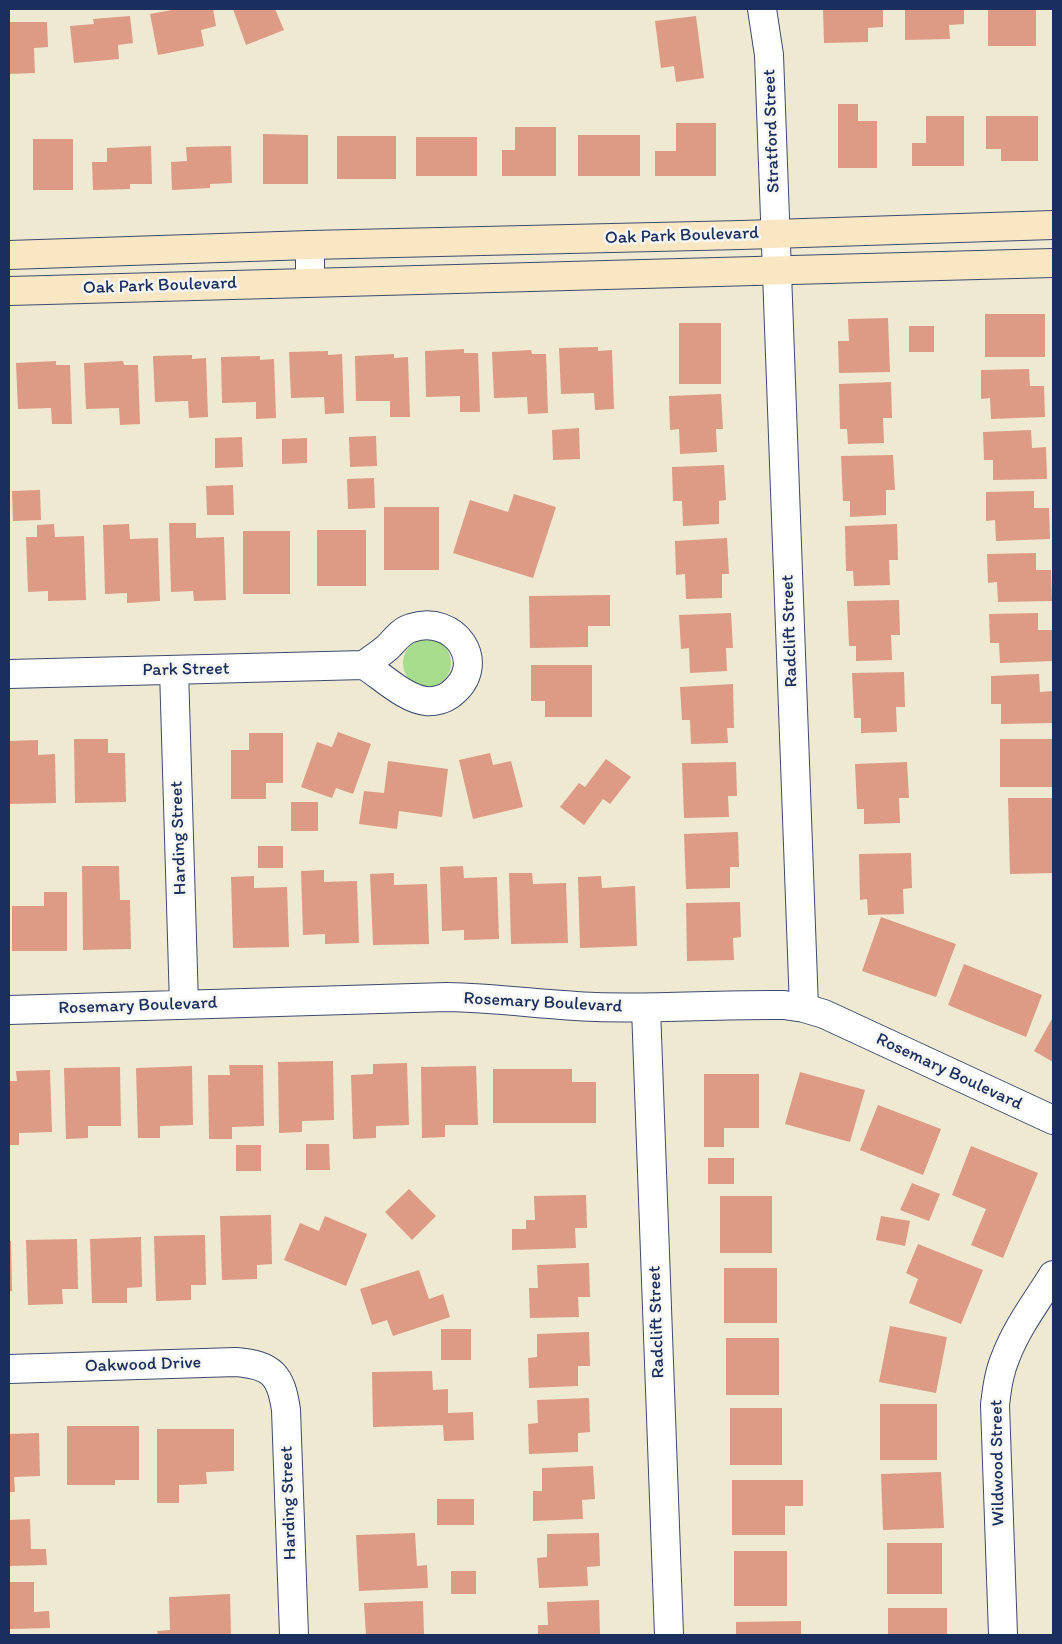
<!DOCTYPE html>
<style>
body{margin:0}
#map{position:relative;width:1062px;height:1644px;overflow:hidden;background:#efe9d2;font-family:Itim,sans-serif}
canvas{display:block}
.frame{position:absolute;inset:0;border:10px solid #1b2f5e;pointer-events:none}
</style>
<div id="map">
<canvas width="1062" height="1644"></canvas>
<div class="frame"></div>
</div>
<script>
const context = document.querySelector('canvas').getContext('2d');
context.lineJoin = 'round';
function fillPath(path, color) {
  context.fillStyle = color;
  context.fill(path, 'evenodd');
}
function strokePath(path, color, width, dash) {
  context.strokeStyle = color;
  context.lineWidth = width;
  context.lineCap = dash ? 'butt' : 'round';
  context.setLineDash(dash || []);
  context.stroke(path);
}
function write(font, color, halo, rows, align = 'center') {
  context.font = font + ' Itim,sans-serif';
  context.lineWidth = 5;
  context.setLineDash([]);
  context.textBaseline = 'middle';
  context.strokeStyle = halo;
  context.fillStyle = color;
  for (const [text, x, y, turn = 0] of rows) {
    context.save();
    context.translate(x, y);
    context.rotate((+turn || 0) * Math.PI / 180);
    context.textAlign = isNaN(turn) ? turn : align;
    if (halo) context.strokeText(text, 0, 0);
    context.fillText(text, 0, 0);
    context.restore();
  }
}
fillPath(new Path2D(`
 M403 663a24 24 0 1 1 48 0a24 24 0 1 1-48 0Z`), '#a7dc8d');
fillPath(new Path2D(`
 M177 9H213L216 26 201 30 204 46 158 55 150 14Z
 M233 9H275L284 30 246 45Z
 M823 9H883V27L868 28V42L824 43Z
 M905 9H964V24L949 25 950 39 905 40Z
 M988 9H1036V46H988Z
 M130 16 133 43 118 45 119 59 74 63 70 26 94 24 93 19Z
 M696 16 704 78 676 82 674 66 661 68 655 21Z
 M10 22H47L48 47 34 48 35 73 9 74Z
 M838 104H858V121H877V168H838Z
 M926 116H964V166H912V143H926Z
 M986 116H1038V161H1001V149H986Z
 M676 123H716V176H655V151H676Z
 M515 127H556V176H502V150H515Z
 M263 134 308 135V184H263Z
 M578 135H640V176H578Z
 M337 136H396V179H337Z
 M416 137H477V176H416Z
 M33 139H73V190H33Z
 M151 146 152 184H130V189L93 190 92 162H107V148Z
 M231 146 232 183 210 184V188L172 190 171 162 187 161 186 147Z
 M985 314H1045V357H985Z
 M888 318 890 372 839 373 838 341H849L848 319Z
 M679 323H721V384H679Z
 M909 326H934V352H909Z
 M598 347V351L612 350 614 409 595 410 594 393 561 394 559 348Z
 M464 349V353H478L480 412H460V396L426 397 425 351Z
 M531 350 532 354H546L548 413 528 414 527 397 494 398 492 352Z
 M328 351V355L342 354 344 413 325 414 324 397 291 398 289 352Z
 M394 354V358L408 357 410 417H390V401H356L355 356Z
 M192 355V359L206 358 208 417 189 418 188 401 155 402 153 356Z
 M260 356V360L274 359 276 418 256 419V402L222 403 221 357Z
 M56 361V365H70L72 424H52L51 408 18 409 16 363Z
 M123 361 124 365H138L140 424 120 425 119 408 86 409 84 363Z
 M1029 369 1030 386H1044L1045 417 991 419 990 398 981 399V370Z
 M891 382 892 418H883L884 443 848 444 847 429H840L839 384Z
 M721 394 723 429H716L717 452 680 454 679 429 670 430 669 396Z
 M579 428 580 459 553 460 552 430Z
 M1031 430 1032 448 1046 447 1047 479 993 480V460H984L983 432Z
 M376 436 377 466 350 467 349 437Z
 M242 437 243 467 215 468V438Z
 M307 438V463L282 464V439Z
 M893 455 895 490H886V515L850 517V501H843L841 456Z
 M724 465 726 500 719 501V524L683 526 682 501H673L672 467Z
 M374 478 375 508 348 509 347 479Z
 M233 485 234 515H207L206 486Z
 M40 490 41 520 13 521 12 491Z
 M1034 491V508H1049L1050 539 996 541 995 520 986 521V492Z
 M514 494 556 507 533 578 453 553 470 500 508 512Z
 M384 507H439V570H384Z
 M169 523H196V538L224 537 226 600 194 601 193 591 171 592Z
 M54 524 55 537 84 536 86 600 48 601V591L28 592 26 537H37V525Z
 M129 524 130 539 158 538 160 601 127 603V593L105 594 103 525Z
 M897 524 898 560H889L890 585 854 586 853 571H846L845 526Z
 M317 530H366V586H317Z
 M243 531H290V594H243Z
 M727 538 729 574H722V598L686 599 685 574 676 575 675 541Z
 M1036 553V570H1051L1052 601 998 602 997 582 988 583 987 554Z
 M610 595V626H588V647L530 648 529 596Z
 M899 600 900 635H891L892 660 856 661V646H849L847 601Z
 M731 613 733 648H726L727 671 690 673 689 648 681 649 679 615Z
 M1038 613V630H1053V661L1000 663 999 643H990L989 614Z
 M531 665H592V717H545V701H531Z
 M904 672 905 707H896L897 732 861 733V718H854L852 673Z
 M1039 674 1040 692 1053 691V723L1001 724V704H991V676Z
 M733 684 734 728H727L728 743 691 744 690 720H682L680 687Z
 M338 732 371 744 353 794 336 788 332 798 301 787 317 742 332 747Z
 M249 733H283V783H266V799H231V750H249Z
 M74 739H108V753H125L126 802 75 803Z
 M1000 739H1053V787H1000Z
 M38 740V755L55 754 56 803 9 804V741Z
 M490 753 493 765 511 761 523 807 473 819 459 760Z
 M606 759 631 777 610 804 603 799 584 825 560 807 579 783 585 787Z
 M388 761 448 769 442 817 399 811 397 829 359 824 364 791 384 793Z
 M736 762 737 796H728L729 817 684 818 682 763Z
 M907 762 909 798H899L900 823 864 824V809H857L855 764Z
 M1008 798H1053V873L1010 874Z
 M291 802H318V831H291Z
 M738 832 739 867H730V888L686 889 684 834Z
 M258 846H283V868H258Z
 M911 853 912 888 903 889 904 914 868 915 867 899 860 900 859 854Z
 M82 866H119L120 900H130L131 949 83 950Z
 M463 866 464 878 497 877 499 939 464 940V930L442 931 440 867Z
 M324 870V882L357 881 359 943 325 944V934L303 935 301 871Z
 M394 873V885L427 884 429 944 373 945 370 874Z
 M509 873H532L533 884 566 883 568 943 511 944Z
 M254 876V888L287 887 289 947 233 948 231 877Z
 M601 876 602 888 635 886 637 946 580 948 578 877Z
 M44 892H67V951H12V906H44Z
 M740 902 741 937 733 938 734 960 687 961 686 903Z
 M881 917 956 944 936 997 862 971Z
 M964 964 1042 995 1026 1037 948 1005Z
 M1052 1019 1053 1020V1062L1034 1051Z
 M333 1061 334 1120 302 1121V1132L279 1133 278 1062Z
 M407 1063 409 1125 376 1126V1138L353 1139 351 1075 373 1074V1064Z
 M229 1065H263L264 1126 232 1127V1139H209L208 1075H230Z
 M192 1066 193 1125 160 1126V1138H138L136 1068Z
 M476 1066 478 1125H445V1137L422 1138 421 1067Z
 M120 1067 121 1126H88V1138L66 1139 64 1068Z
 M493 1069H572V1082H596V1123H493Z
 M50 1070 52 1132 19 1133V1145H9V1081H17L16 1071Z
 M800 1072 865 1090 850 1142 785 1124Z
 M704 1074H759V1128H724V1147H704Z
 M878 1105 941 1129 923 1175 860 1150Z
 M306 1144H329L330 1170H306Z
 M236 1145H261V1171H236Z
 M971 1146 1038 1173 1003 1258 971 1245 986 1209 952 1195Z
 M708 1158H734V1184H708Z
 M912 1183 940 1194 929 1221 900 1210Z
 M409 1189 436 1216 412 1240 385 1212Z
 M586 1195 587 1228H575L576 1248 512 1250V1229H526V1220H535L534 1196Z
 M720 1196H772V1253H720Z
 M271 1215 272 1264 257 1265V1279L222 1280 220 1216Z
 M325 1216 367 1234 346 1286 284 1260 300 1223 319 1231Z
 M881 1216 910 1221 905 1246 876 1240Z
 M205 1235 206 1285H191V1300L156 1301 154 1236Z
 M141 1237 142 1287 127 1288V1303H92L90 1239Z
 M77 1239 78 1289H62L63 1304 28 1305 26 1240Z
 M9 1241H11L12 1291H9Z
 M918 1244 983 1270 961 1324 909 1303 918 1279 906 1273Z
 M589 1263 590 1297H578L579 1317 530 1318 529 1288H538L537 1265Z
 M724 1268H777V1323H724Z
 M419 1270 429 1299 443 1294 450 1317 393 1336 387 1320 372 1325 360 1289Z
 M890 1326 947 1337 936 1393 879 1382Z
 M441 1329H471V1360H441Z
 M589 1332 590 1366H578V1386L529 1388 528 1358 537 1357V1334Z
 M726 1338H779V1395H726Z
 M432 1371 433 1390 448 1389V1413L473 1412 474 1440 444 1441 443 1425 373 1427 372 1372Z
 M589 1398 590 1432 578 1433V1452L529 1454 528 1424 538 1423 537 1400Z
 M880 1404H937V1460H880Z
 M730 1408H782V1465H730Z
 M67 1426H139V1480H115V1485H67Z
 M157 1429H234V1471L206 1472 207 1484 179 1485V1503H157Z
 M39 1433 40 1476 14 1477 15 1492H9V1434Z
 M593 1466 595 1499 582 1500 583 1519 533 1521V1491H542V1468Z
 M941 1472 944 1528 883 1530 881 1474Z
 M732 1480H803V1506H785V1535H732Z
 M437 1499H474V1525H437Z
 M30 1519 31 1549H46L47 1565 9 1566V1520Z
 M415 1533 417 1566 427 1565 428 1588 359 1591 356 1535Z
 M599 1533 600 1566 587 1567 588 1586 539 1588 537 1558 547 1557V1534Z
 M887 1543H942V1594H887Z
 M734 1551H787V1606H734Z
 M451 1571H476V1594H451Z
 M9 1582H34V1612L49 1611 50 1628 9 1629Z
 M230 1594 231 1635H158L157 1631 170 1630 169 1597Z
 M599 1600 600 1634H587V1635H538V1625H548L547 1602Z
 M423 1601 424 1635H366L364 1603Z
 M888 1608H947V1635H888Z
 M801 1621V1635H736V1622Z`), '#dd9a85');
const street = new Path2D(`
 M762 9 769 55 804 1008
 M310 245V282
 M174 670 184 1005
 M9 674 364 665C382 676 405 699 426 701 434 702 445 699 451 694 490 664 455 613 411 628 401 631 395 640 388 647 380 654 372 659 364 665
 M646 1008 669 1635
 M9 1010 447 997C497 998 546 1005 596 1007 659 1009 721 1004 784 1005L804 1008 824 1014 1053 1120
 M9 1369 236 1362C272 1365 281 1375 286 1410L294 1635
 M1003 1635 995 1405C997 1388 999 1372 1006 1356 1017 1327 1037 1301 1053 1275`);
const secondary = new Path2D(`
 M9 255 310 245 741 235 1053 225
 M9 291 1053 263`);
strokePath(street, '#3b4b6f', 30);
strokePath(secondary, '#3b4b6f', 30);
strokePath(street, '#fff', 28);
strokePath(secondary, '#f9e7c3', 28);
write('18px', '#1b2f5e', '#f6f6f2', [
 ["Stratford Street",772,131,-92],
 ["Oak Park Boulevard",682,236,-2],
 ["Oak Park Boulevard",160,286,-2],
 ["Radclift Street",790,631,-92],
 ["Park Street",186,670,-1],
 ["Harding Street",179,838,-92],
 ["Rosemary Boulevard",543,1003,3],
 ["Rosemary Boulevard",138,1006,-2],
 ["Rosemary Boulevard",949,1072,25],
 ["Radclift Street",657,1322,-92],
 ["Oakwood Drive",143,1365,-2],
 ["Wildwood Street",998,1463,-91],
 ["Harding Street",289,1503,-92]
]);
</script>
